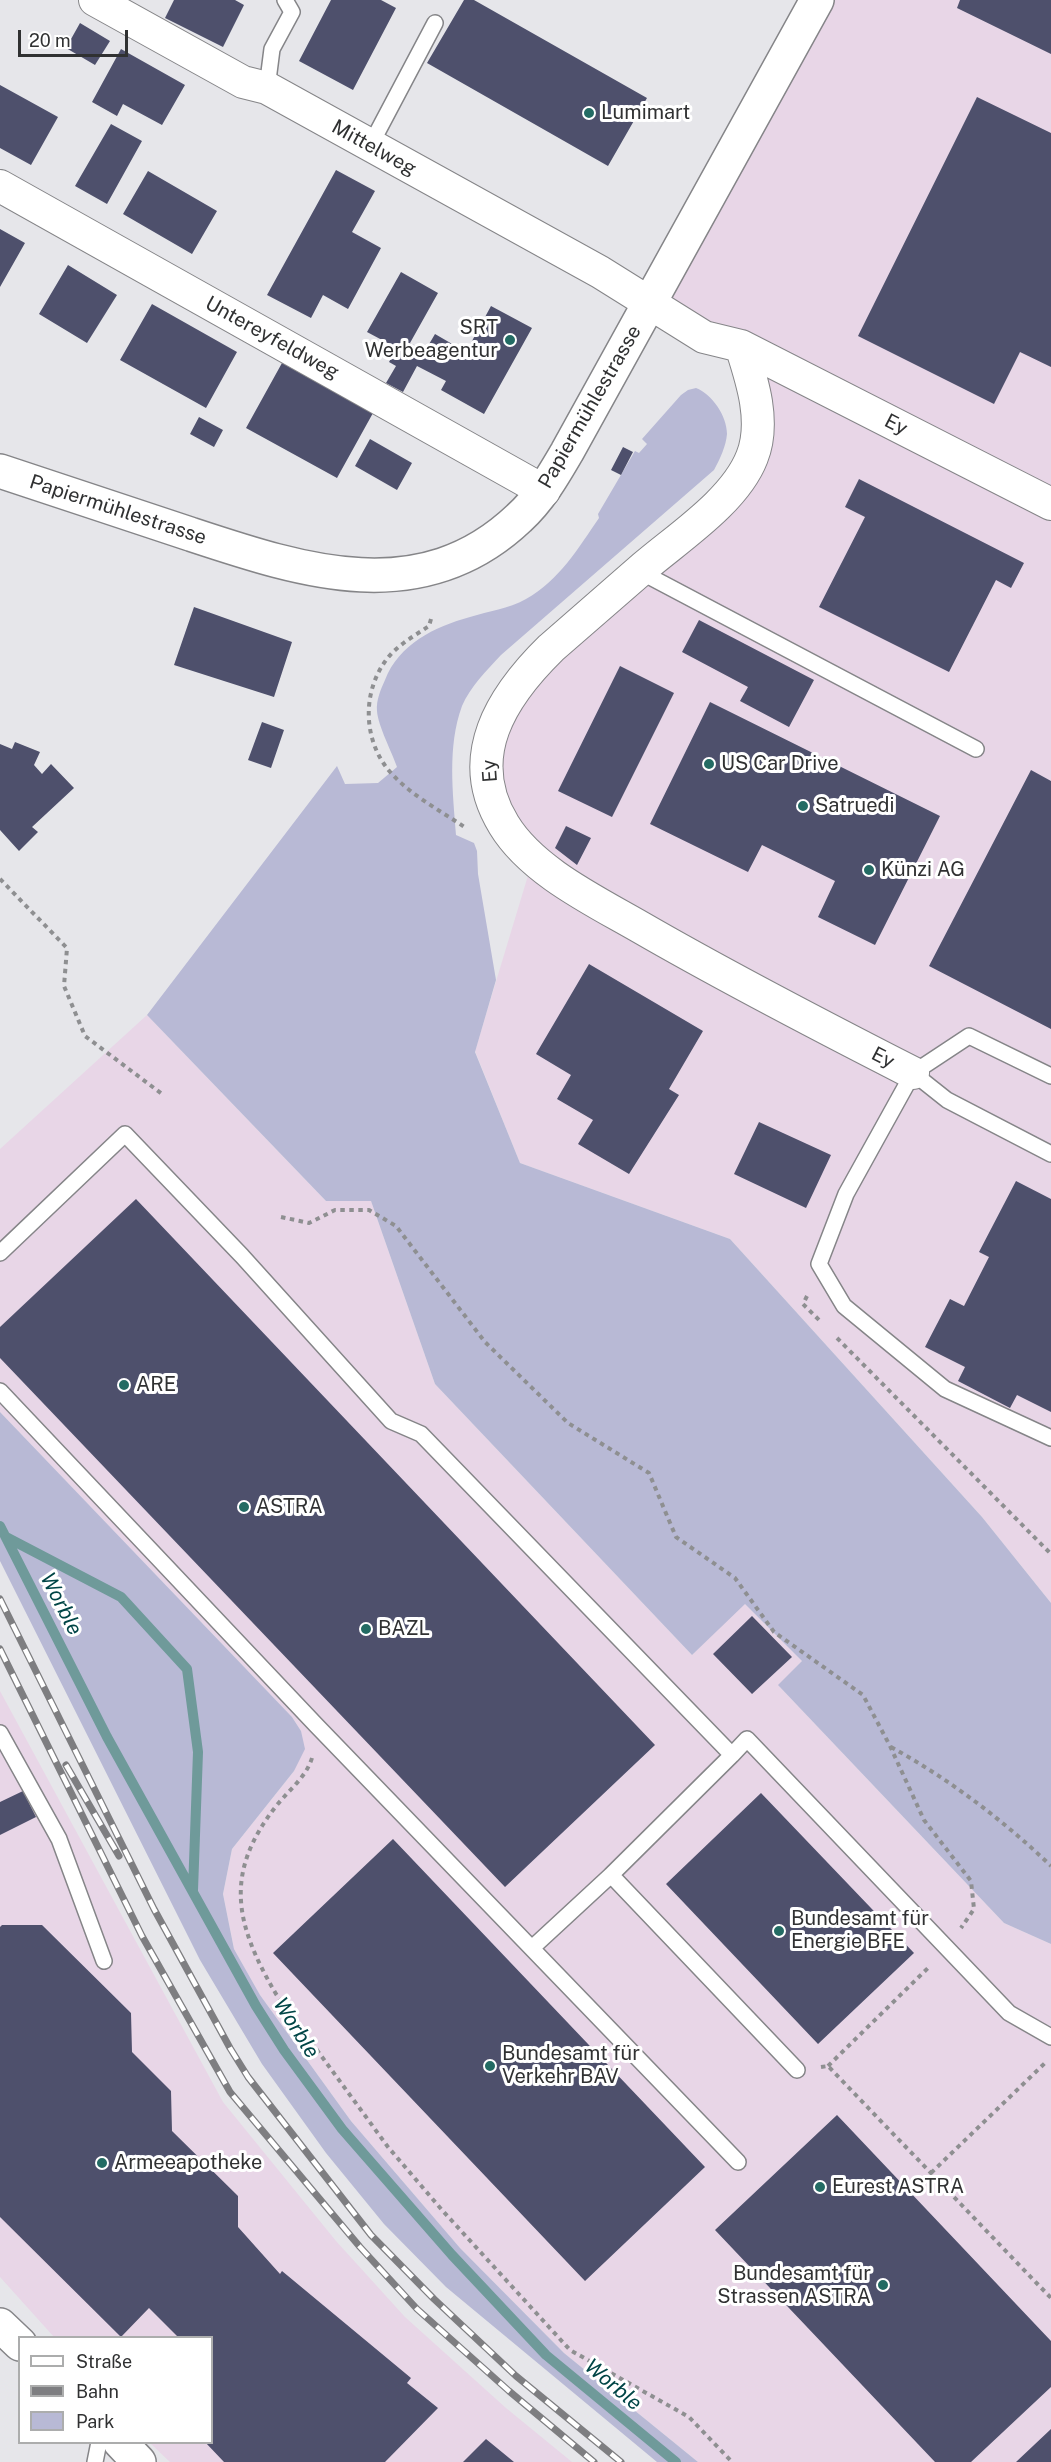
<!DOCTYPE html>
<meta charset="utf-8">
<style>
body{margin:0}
#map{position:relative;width:1051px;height:2462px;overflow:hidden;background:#e6e6ea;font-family:"Public Sans",sans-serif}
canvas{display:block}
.legend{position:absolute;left:18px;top:2336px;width:195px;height:108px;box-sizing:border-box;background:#fff;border:2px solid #acadad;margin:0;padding:8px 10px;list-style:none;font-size:18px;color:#303132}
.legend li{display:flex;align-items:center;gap:12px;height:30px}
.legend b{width:30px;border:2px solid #acadad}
.scale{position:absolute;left:18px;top:30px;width:110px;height:27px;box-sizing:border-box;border:3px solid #303132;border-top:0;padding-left:8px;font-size:18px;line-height:21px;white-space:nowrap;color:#303132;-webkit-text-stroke:4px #fff;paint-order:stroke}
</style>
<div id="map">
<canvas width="1051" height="2462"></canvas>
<ul class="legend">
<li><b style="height:8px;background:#fff"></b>Straße</li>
<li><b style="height:8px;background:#7e7e81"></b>Bahn</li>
<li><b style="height:16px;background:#b8b9d5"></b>Park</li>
</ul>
<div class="scale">20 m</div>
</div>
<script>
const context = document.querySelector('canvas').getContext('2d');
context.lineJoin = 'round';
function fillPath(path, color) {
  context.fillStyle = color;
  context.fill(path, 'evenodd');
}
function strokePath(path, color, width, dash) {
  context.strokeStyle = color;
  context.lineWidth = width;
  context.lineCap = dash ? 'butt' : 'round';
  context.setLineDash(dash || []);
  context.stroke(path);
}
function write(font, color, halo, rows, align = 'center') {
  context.font = font + ' "Public Sans",sans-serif';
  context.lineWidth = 6;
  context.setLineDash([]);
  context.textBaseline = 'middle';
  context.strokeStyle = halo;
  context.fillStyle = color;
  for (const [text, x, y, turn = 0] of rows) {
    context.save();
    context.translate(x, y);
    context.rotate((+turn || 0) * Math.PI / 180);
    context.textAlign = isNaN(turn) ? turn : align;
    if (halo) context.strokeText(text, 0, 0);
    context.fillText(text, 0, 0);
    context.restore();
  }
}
fillPath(new Path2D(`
 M817 0H1051V1603L982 1517 730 1239 520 1163 475 1051 533 859 503 824 495 721 743 476 741 346 649 303Z
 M147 1015 326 1201H371L435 1384 692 1655 744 1603 802 1661 779 1686 1004 1923 1051 1944V2462H698L564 2353 460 2248 351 2121 260 1995 234 1949 223 1894 232 1849 294 1771 301 1731 292 1717 0 1412V1149Z
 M0 1691 223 2102 336 2241 405 2317 506 2408 572 2462H170L150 2443 212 2442V2338L54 2337 0 2277Z`), '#e8d6e7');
fillPath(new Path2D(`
 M696 388C712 394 727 416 727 434 726 446 720 459 714 470L501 655C487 670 470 687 462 706 447 747 453 793 456 835L474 843 477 851 478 874 496 980 475 1052 520 1163 730 1239 982 1517 1051 1603V1944L1004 1923 778 1685 802 1661 745 1604 692 1655 435 1384 371 1201H326L147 1015 337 766 345 784 378 783 397 767C392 752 378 726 377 711 376 700 381 689 385 680 399 644 434 627 470 617 489 611 508 609 526 599 559 581 579 547 599 518L598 514 635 451 639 453 647 444 642 439 681 395 688 390Z
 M0 1412 292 1717 301 1731 305 1749 294 1771 232 1849 223 1894 234 1949 260 1995 351 2121 460 2248 564 2353 698 2462H657L446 2287 384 2224 326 2153 262 2064 200 1960 0 1561Z`), '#b8b9d5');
strokePath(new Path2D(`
 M0 1526 107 1737 256 2006 284 2050 342 2129 452 2255 546 2355 676 2462
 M6 1537 121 1597 187 1669 198 1752 193 1890`), '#6f9a9a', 10);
fillPath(new Path2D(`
 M174 0H235L244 5 223 47 165 18Z
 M331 0H381L396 8 353 90 299 61Z
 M464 0H474L647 98 608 166 427 63Z
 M960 0H1051V54L957 8Z
 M80 23 110 41 95 65 66 48Z
 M121 49 185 85 162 125 123 104 117 116 92 102Z
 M0 85 58 117 31 165 0 148Z
 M977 97 1051 133V367L1020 352 994 404 858 336Z
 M111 124 142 141 107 204 75 186Z
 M336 170 375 191 352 232 381 248 348 309 323 295 311 318 267 295Z
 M148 171 217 211 192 254 123 214Z
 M0 229 25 243 0 287Z
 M68 265 117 295 87 343 39 314Z
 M401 272 438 293 410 343 425 351 435 334 466 352 491 306 532 328 484 414 441 390 446 381 417 366 403 392 386 383 396 366 389 362 397 348 367 332Z
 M152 304 237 352 206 408 120 360Z
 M282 363 373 413 337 478 246 428Z
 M199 417 223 430 214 447 190 434Z
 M370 439 412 463 397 490 355 466Z
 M623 447 633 452 621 475 611 470Z
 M859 479 1024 563 1011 588 996 580 949 672 819 607 865 517 845 507Z
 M194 607 292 642 274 697 174 665Z
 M699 620 814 680 789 727 740 701 748 687 682 652Z
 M620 666 674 693 612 817 558 791Z
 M710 702 940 816 875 945 818 917 835 881 762 845 748 872 650 824Z
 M262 722 284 730 271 768 248 760Z
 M15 742 40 752 34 765 42 774 51 764 74 788 32 827 38 832 19 851 0 830V744L12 749Z
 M1031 770 1051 781V1029L929 966Z
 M566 826 591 838 577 865 555 848Z
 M589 964 703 1031 669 1089 679 1095 629 1174 578 1144 593 1120 557 1099 571 1075 536 1054Z
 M759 1122 831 1155 806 1208 734 1174Z
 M1016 1181 1051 1199V1412L1017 1395 1010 1408 958 1381 965 1367 925 1347 950 1299 964 1306 989 1257 979 1252Z
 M136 1199 655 1745 505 1887 0 1358V1327Z
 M752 1616 792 1657 752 1694 713 1654Z
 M23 1791 36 1817 0 1835V1802Z
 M761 1793 914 1953 818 2044 666 1884Z
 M393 1839 705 2167 585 2281 273 1953Z
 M2 1925H42L131 2013 132 2052 171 2091 172 2131 238 2196V2227L280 2274 282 2271 411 2378 407 2383 438 2408 385 2462H224L205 2442H212V2338H179L149 2308 121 2337 0 2217V1927Z
 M837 2115 1051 2341V2387L971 2462H935L715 2230Z
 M1051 2429V2462H1016Z
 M486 2439 514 2462H463Z`), '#4e506c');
const lane = new Path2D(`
 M267 88 272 49 292 12 285 0
 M370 146 435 23
 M639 571 976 749
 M913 1073 947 1100 1051 1154
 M1051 1076 969 1036 913 1073 846 1194 819 1264 844 1306 945 1389 1051 1438
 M0 1253 125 1134 242 1256 391 1421 421 1434 732 1755 611 1875 797 2070
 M0 1391 316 1725 738 2162
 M0 1733 59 1839 104 1961
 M732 1755 747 1739 1009 2013 1051 2037
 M532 1948 611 1875
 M95 2462 99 2442`);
const street = new Path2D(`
 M95 0 243 82 267 88 600 272 704 337 741 346 1051 504
 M0 186 544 491
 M741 346C752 380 766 422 752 457 735 501 679 537 644 567 613 594 582 621 551 648 502 696 462 757 504 825 532 871 595 901 640 927 730 979 821 1026 913 1073`);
const secondary = new Path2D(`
 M0 471C63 492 127 513 190 534 302 571 421 611 519 518 539 500 553 476 567 452L817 0
 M0 2325 20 2344
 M120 2442 139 2462`);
strokePath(lane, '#858588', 18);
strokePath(street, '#858588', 34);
strokePath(secondary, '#858588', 36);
strokePath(new Path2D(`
 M431 619 429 626C417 634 403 642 392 653 361 686 361 741 392 774 412 796 441 811 466 828
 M0 879 67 948 64 986 85 1036 162 1094
 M281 1217 309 1223 335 1210H369L396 1226 485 1342 568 1423 649 1473 676 1537 735 1578 774 1632 863 1695 890 1746 924 1820 971 1881 974 1909 961 1928
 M807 1296 803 1304 819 1320
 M837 1338 1051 1554
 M891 1747C949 1779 1003 1820 1051 1866
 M312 1758C306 1777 290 1789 277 1805 223 1873 235 1924 276 1994L388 2147 442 2210 570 2350 689 2417 732 2462
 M828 2066 930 1966
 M821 2067 828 2066 1051 2298
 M931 2173 1045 2063`), '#8e8f91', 4, [4.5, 4.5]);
strokePath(lane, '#fff', 15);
strokePath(street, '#fff', 32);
strokePath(secondary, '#fff', 33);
const rail = new Path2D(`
 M0 1599 154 1909 230 2048 248 2077 371 2235 434 2299 516 2376 621 2462
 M0 1649 142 1936 230 2092 360 2247 417 2309 509 2391 594 2462
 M66 1765 119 1856`);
strokePath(rail, '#7e7e81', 7);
strokePath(rail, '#fff', 4.5, [14]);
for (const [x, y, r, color] of [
 [589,113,6,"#236b63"],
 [510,340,6,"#236b63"],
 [709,764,6,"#236b63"],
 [803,806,6,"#236b63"],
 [869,870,6,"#236b63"],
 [124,1385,6,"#236b63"],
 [244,1507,6,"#236b63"],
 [366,1629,6,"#236b63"],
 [779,1931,6,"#236b63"],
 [490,2066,6,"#236b63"],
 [102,2163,6,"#236b63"],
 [820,2187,6,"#236b63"],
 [883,2285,6,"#236b63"]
]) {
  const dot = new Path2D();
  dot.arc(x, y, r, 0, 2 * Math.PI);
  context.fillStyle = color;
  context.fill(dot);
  strokePath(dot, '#fff', 2);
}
write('20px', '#303132', '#fff', [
 ["Lumimart",601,113],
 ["SRT",498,328,"right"],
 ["Werbeagentur",498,351,"right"],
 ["US Car Drive",721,764],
 ["Satruedi",815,806],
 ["Künzi AG",881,870],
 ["ARE",136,1385],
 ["ASTRA",256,1507],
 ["BAZL",378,1629],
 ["Bundesamt für",791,1919],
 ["Energie BFE",791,1942],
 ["Bundesamt für",502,2054],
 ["Verkehr BAV",502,2077],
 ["Armeeapotheke",114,2163],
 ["Eurest ASTRA",832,2187],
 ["Bundesamt für",871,2274,"right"],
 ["Strassen ASTRA",871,2297,"right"]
], 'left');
write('20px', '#303132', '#fff', [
 ["Mittelweg",374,148,29],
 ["Untereyfeldweg",272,338,29],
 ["Papiermühlestrasse",590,407,-60],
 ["Ey",896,425,27],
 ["Papiermühlestrasse",118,510,18],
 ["Ey",490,771,-94],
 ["Ey",883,1058,27]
]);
write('italic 21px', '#004546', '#fff', [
 ["Worble",61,1604,63],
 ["Worble",296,2028,58],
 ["Worble",613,2385,40]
]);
</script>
